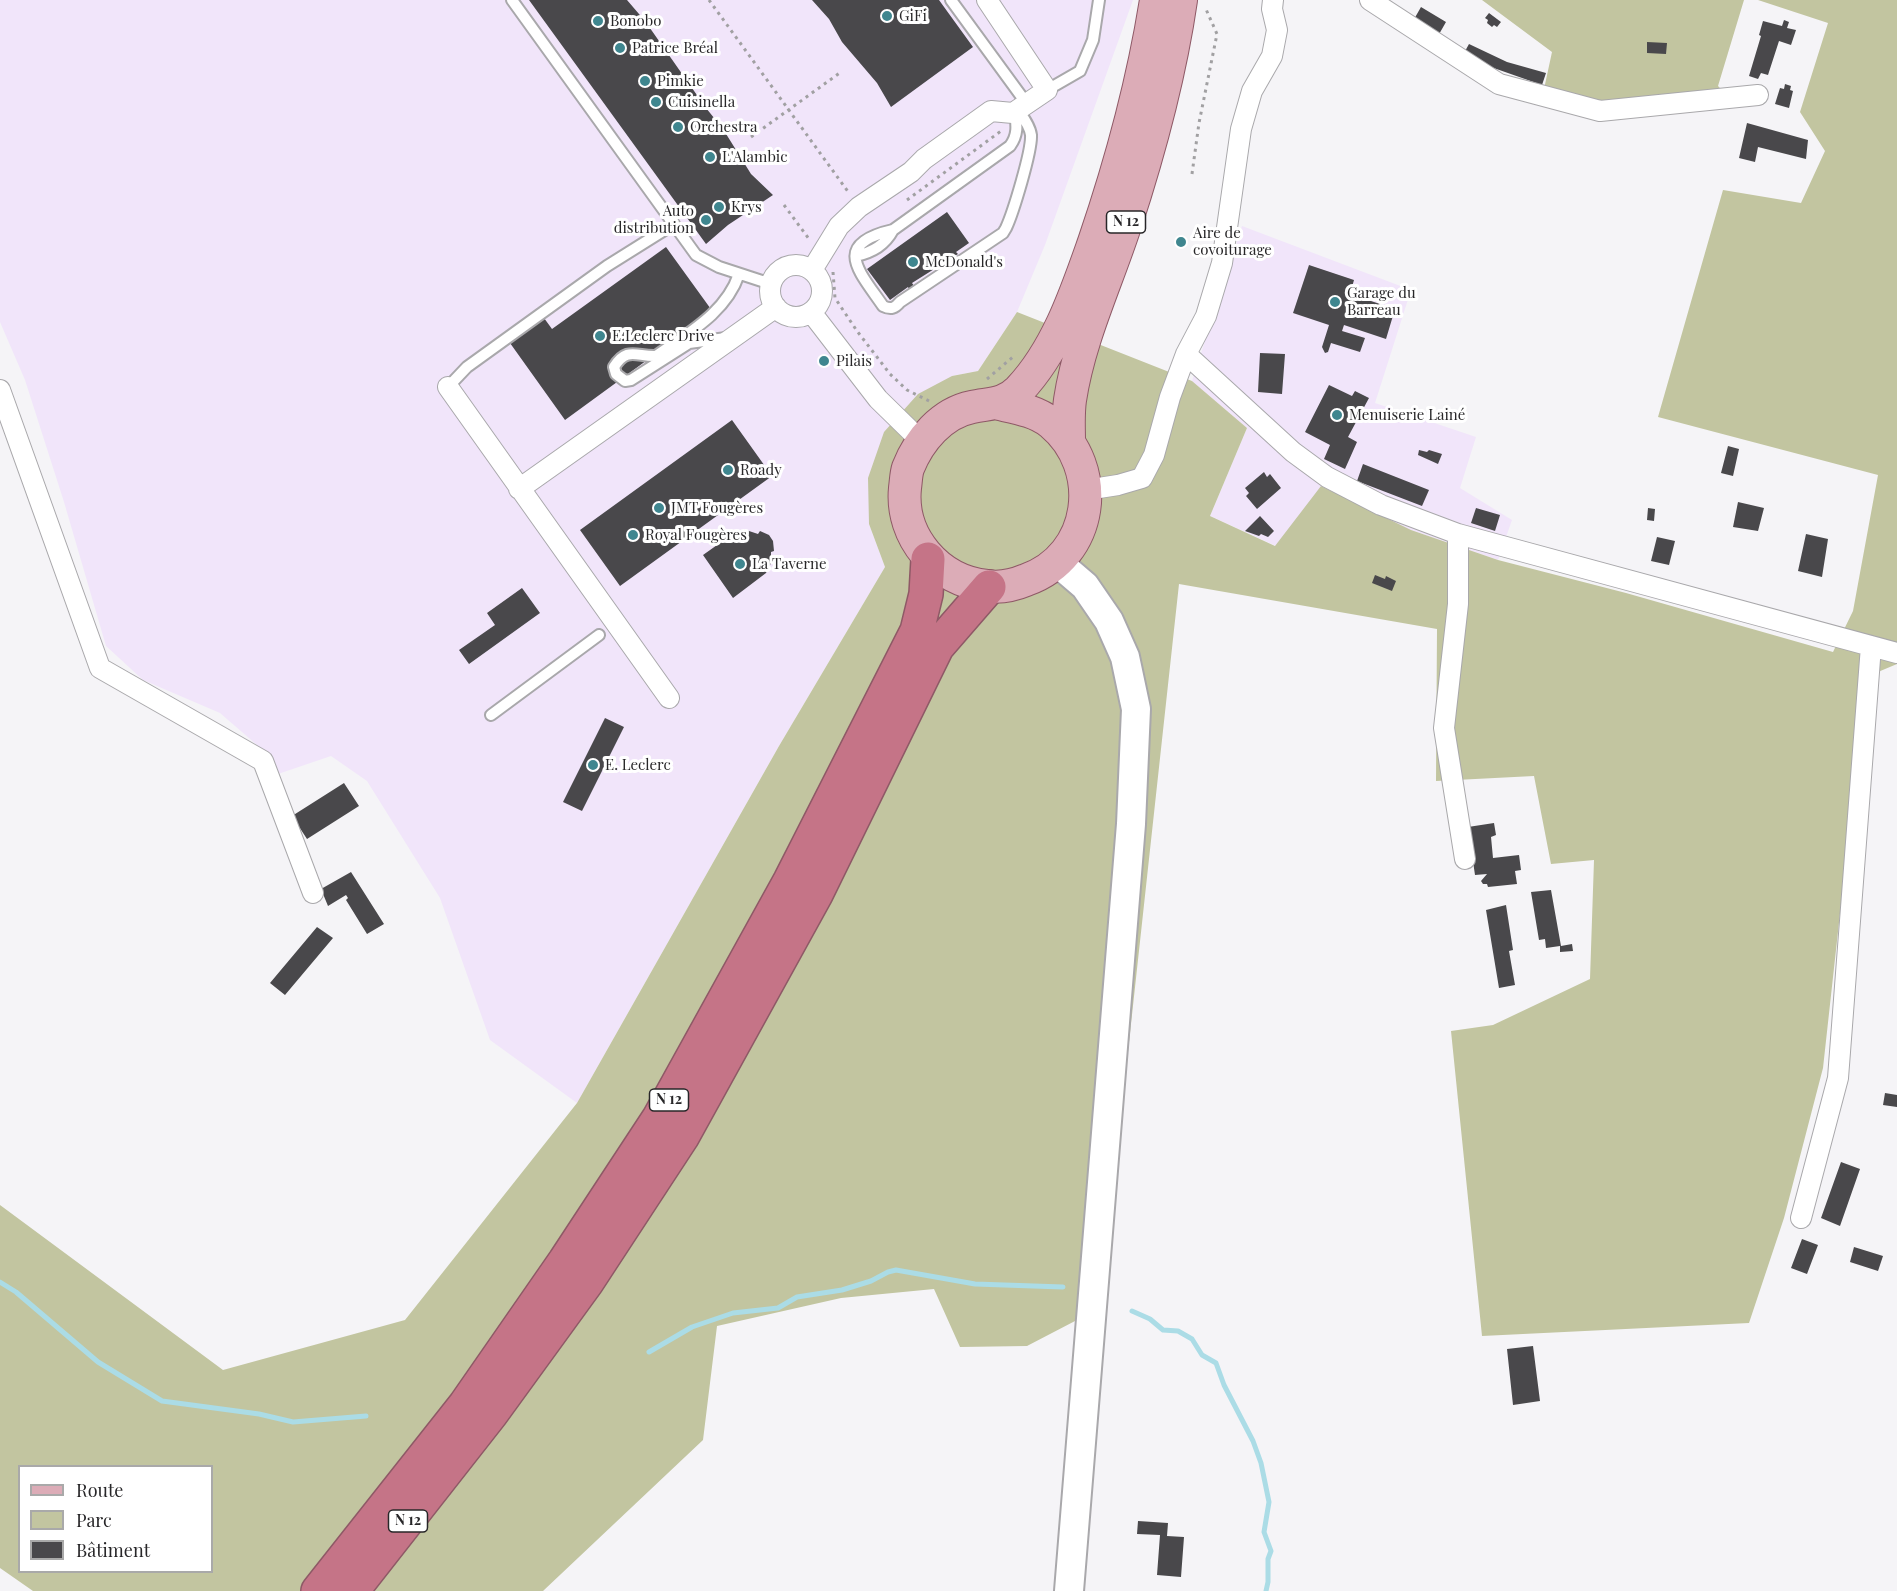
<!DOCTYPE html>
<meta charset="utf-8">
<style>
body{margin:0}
#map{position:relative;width:1897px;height:1591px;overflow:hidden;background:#f5f4f7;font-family:"Playfair Display",serif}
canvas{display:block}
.legend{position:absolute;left:18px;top:1465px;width:195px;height:108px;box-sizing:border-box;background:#fff;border:2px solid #a9a9a9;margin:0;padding:8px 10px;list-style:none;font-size:18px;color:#282729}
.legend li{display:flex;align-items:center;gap:12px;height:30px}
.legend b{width:30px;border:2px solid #a9a9a9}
</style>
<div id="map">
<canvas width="1897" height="1591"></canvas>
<ul class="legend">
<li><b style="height:8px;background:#dcacb7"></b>Route</li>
<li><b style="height:16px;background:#c2c5a0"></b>Parc</li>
<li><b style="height:16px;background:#49484b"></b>Bâtiment</li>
</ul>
</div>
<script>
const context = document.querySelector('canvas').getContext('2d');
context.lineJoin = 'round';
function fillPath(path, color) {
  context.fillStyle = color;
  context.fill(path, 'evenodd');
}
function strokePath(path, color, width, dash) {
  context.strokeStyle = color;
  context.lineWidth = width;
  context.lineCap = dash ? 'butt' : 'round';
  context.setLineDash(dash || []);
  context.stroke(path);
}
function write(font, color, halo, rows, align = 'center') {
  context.font = font + ' "Playfair Display",serif';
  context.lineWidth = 6;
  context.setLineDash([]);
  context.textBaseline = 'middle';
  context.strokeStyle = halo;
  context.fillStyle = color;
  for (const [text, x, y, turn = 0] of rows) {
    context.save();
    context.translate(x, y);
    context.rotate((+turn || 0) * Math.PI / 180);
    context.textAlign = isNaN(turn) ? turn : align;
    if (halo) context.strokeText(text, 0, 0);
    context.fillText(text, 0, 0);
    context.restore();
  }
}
fillPath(new Path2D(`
 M0 0H1133L1045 245 1017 312 978 371 952 376 869 524 885 567 779 746 577 1103 490 1040 440 898 367 781 331 756 278 774 257 745 220 713 143 680 106 646 64 502 25 380 0 322Z
 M1242 226 1411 290 1375 403 1476 437 1460 488 1512 520 1498 560 1411 530 1276 546 1210 516 1247 428 1192 381Z`), '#f1e5fa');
fillPath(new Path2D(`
 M1482 0H1744L1718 86 1738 107 1541 103 1552 52Z
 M1758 0H1897V664L1866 677 1823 1068 1784 1218 1749 1323 1482 1336 1451 1031 1493 1025 1590 979 1594 860 1551 864 1534 776 1436 781 1437 629 1179 584 1100 1308 1027 1346 960 1347 934 1289 841 1298 717 1326 703 1440 543 1591H33L0 1568V1205L223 1370 405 1320 577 1103 779 746 885 567 869 524 868 478 884 432 918 394 952 376 978 371 1017 312 1192 381 1247 428 1210 516 1275 546 1321 486 1411 530 1498 560 1626 593 1833 652 1853 611 1878 475 1658 417 1723 190 1801 203 1825 151 1800 112 1828 23ZM20 1466H212V1572H20Z`), '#c2c5a0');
strokePath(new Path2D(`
 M0 1282 16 1292 98 1362 162 1401 259 1414 293 1422 366 1416
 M1132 1311 1150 1319 1163 1330 1178 1331 1192 1339 1202 1355 1216 1363 1224 1385 1253 1441 1261 1463 1269 1502 1264 1532 1271 1551 1268 1559V1582L1266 1591
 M649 1352 692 1327 733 1313 778 1308 797 1297 842 1290 871 1281 888 1272 896 1270 975 1284 1063 1287`), '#abdce6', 5);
fillPath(new Path2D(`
 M529 0H627L645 21 706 108 723 129 751 174 773 195 728 225 706 244Z
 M812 0H939L973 47 891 107 877 83 842 42 829 19Z
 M1421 7 1446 22 1438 36 1413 21Z
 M1489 13 1501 22 1497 27 1494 25 1492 27 1487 23 1488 20 1485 18Z
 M1784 20 1789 22 1787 28 1796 30 1791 45 1779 41 1768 75 1761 73 1758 79 1749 76 1761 36 1759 35 1763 21 1782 26Z
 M1647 42 1667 43 1666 54 1647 53Z
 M1469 44 1507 62 1546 73 1542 85 1488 66 1464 53Z
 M1785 84 1791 86 1790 90 1793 91 1789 108 1775 104 1780 88 1784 89Z
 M1747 123 1808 140 1806 159 1758 147 1755 162 1739 158Z
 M947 212 969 243 956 252 958 254 912 283 914 286 909 289 908 287 890 300 867 269Z
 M666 247 713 312 565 420 510 343 544 318 552 329Z
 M1309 265 1354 280 1350 294 1395 309 1386 339 1344 325 1342 331 1365 338 1360 352 1331 343 1328 352 1325 353 1322 347 1329 325 1293 313Z
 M1260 353 1285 354 1282 394 1258 392Z
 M1329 385 1352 396 1355 391 1369 398 1348 437 1357 442 1345 469 1324 459 1330 445 1305 432Z
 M732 420 772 476 620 586 580 530Z
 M1728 446 1739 449 1733 476 1721 473Z
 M1419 450 1427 452 1429 450 1442 454 1438 464 1418 455Z
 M1363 464 1429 490 1422 506 1357 481Z
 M1264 472 1267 477 1270 474 1281 488 1257 509 1246 496 1249 493 1245 488Z
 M1738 502 1764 508 1758 531 1733 527Z
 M1476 508 1500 515 1495 531 1471 523Z
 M1648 508 1655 509 1654 521 1647 520Z
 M1260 516 1274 531 1268 537 1261 534 1259 536 1245 531Z
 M746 530 758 534 760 531 769 535 773 541 774 551 771 552V563L766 573 733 598 703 555 734 533Z
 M1806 534 1828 539 1822 577 1798 571Z
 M1657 537 1675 541 1669 565 1651 561Z
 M1375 575 1385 579 1386 576 1396 581 1392 591 1372 583Z
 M522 588 540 613 469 664 459 650 495 625 487 613Z
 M605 718 624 727 582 811 563 802Z
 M344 783 359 806 307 839 292 816Z
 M1494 823 1496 835 1491 837 1493 858 1519 855 1521 870 1515 871 1517 884 1488 887 1487 884H1483L1481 881 1487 874 1475 875 1468 827Z
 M351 872 384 924 367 934 346 900 348 898 346 895 328 906 321 889Z
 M1551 890 1561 946 1572 944 1573 951 1560 952V946L1546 948 1545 939 1539 940 1531 892Z
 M1506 905 1513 950 1509 951 1515 985 1499 988 1486 910Z
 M317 927 333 938 285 995 270 983Z
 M1885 1093 1897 1095V1107L1883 1105Z
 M1841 1162 1860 1169 1840 1226 1821 1218Z
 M1802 1239 1818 1245 1807 1274 1791 1268Z
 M1854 1247 1883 1256 1878 1271 1850 1262Z
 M1533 1346 1540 1401 1513 1405 1507 1349Z
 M1138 1521 1168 1523 1167 1536 1184 1537 1181 1577 1157 1575 1160 1535 1137 1534Z`), '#49484b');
const lane = new Path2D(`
 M512 0 696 255 719 267 771 284
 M951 0 1027 104
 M1047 90 1080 71 1093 40 1099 0
 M1015 112C1017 126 1018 135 1010 146L893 230C831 244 859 271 883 306 891 310 895 308 900 302L1003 233 1006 228C1013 213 1032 151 1031 135 1030 126 1023 117 1018 110
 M856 256C873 252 885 245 893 230
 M726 338 689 343 631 380 625 381 616 374 614 367C627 346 637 357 656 356 688 333 726 313 739 274
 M448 387 467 367 607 266 674 224
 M491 715 599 635`);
const street = new Path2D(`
 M1370 0 1499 84 1600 111 1758 95
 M770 291a26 26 0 1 1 52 0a26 26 0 1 1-52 0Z
 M812 270 839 226 859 207 911 172 924 159 991 111 1013 113 1047 90 987 0
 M811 312 878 399 921 441
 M1186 354 1293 452 1327 477 1381 505 1458 534 1897 653
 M448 387 669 698
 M0 390 100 668 263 761 313 893
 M519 489 776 307
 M1086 490 1118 485 1142 478 1154 455 1170 397 1186 354 1206 316 1222 263 1241 129 1252 91 1272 56 1277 30 1272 9 1273 0
 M1458 534V604L1444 728 1465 859
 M1801 1218 1838 1078 1871 646`);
const secondary = new Path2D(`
 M1057 562 1085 586 1109 621 1125 657 1136 709 1131 824 1069 1591`);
const primary = new Path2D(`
 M999 404C1017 408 1036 411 1051 423 1105 468 1094 556 1026 580 1014 585 1000 588 987 586 938 581 900 537 905 488 906 481 906 474 908 468 919 440 942 413 972 407 991 403 1004 405 1019 390 1057 350 1076 293 1094 242 1121 163 1143 82 1156 0
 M1069 441C1069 428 1068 414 1070 400 1079 340 1106 284 1125 226 1149 153 1170 76 1181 0`);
const highway = new Path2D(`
 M318 1591 465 1405 565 1261 659 1118 790 881 917 631 926 594 928 559
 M352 1591 491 1414 587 1282 682 1137 816 894 937 647 989 587`);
strokePath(lane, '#a9a8ab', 14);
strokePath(street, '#a9a8ab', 22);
strokePath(secondary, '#a9a8ab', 32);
strokePath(primary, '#8e5966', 34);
strokePath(highway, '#8e5966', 36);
strokePath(new Path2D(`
 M709 0 849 193
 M751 137 841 72
 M1192 174 1199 123 1217 34 1205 7
 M907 200 1001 131
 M784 205 809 239
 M833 272 835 298 857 331 890 374 907 390 929 401
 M987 379 1014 356`), '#a1a0a2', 3, [3, 4.5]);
strokePath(lane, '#fff', 10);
strokePath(street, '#fff', 20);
strokePath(secondary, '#fff', 28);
strokePath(primary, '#dcacb7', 32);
strokePath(highway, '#c57487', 33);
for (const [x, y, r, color] of [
 [887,16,6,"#3f868f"],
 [598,21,6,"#3f868f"],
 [620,48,6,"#3f868f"],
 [645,81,6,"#3f868f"],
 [656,102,6,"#3f868f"],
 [678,127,6,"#3f868f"],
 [710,157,6,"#3f868f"],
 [719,207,6,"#3f868f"],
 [706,220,6,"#3f868f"],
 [1181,242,6,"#3f868f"],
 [913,262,6,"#3f868f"],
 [1335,302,6,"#3f868f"],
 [600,336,6,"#3f868f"],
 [824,361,6,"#3f868f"],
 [1337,415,6,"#3f868f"],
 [728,470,6,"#3f868f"],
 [659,508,6,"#3f868f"],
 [633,535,6,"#3f868f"],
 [740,564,6,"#3f868f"],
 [593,765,6,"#3f868f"]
]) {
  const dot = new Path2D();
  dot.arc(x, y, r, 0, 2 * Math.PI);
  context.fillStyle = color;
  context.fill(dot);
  strokePath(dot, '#fff', 2);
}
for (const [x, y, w] of [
 [1126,222,39],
 [669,1100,39],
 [408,1521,39]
]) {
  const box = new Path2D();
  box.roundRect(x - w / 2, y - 11, w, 22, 4.5);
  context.fillStyle = '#fff';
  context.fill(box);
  strokePath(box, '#282729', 1.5);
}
write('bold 14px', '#282729', null, [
 ["N 12",1126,222],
 ["N 12",669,1100],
 ["N 12",408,1521]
]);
write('15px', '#282729', '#fff', [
 ["GiFi",899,16],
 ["Bonobo",610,21],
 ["Patrice Bréal",632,48],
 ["Pimkie",657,81],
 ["Cuisinella",668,102],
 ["Orchestra",690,127],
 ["L'Alambic",722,157],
 ["Krys",731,207],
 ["Auto",694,211,"right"],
 ["distribution",694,228,"right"],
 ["Aire de",1193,233],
 ["covoiturage",1193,250],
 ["McDonald's",925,262],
 ["Garage du",1347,293],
 ["Barreau",1347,310],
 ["E.Leclerc Drive",612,336],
 ["Pilais",836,361],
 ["Menuiserie Lainé",1349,415],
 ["Roady",740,470],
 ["JMT Fougères",671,508],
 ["Royal Fougères",645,535],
 ["La Taverne",752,564],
 ["E. Leclerc",605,765]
], 'left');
</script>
